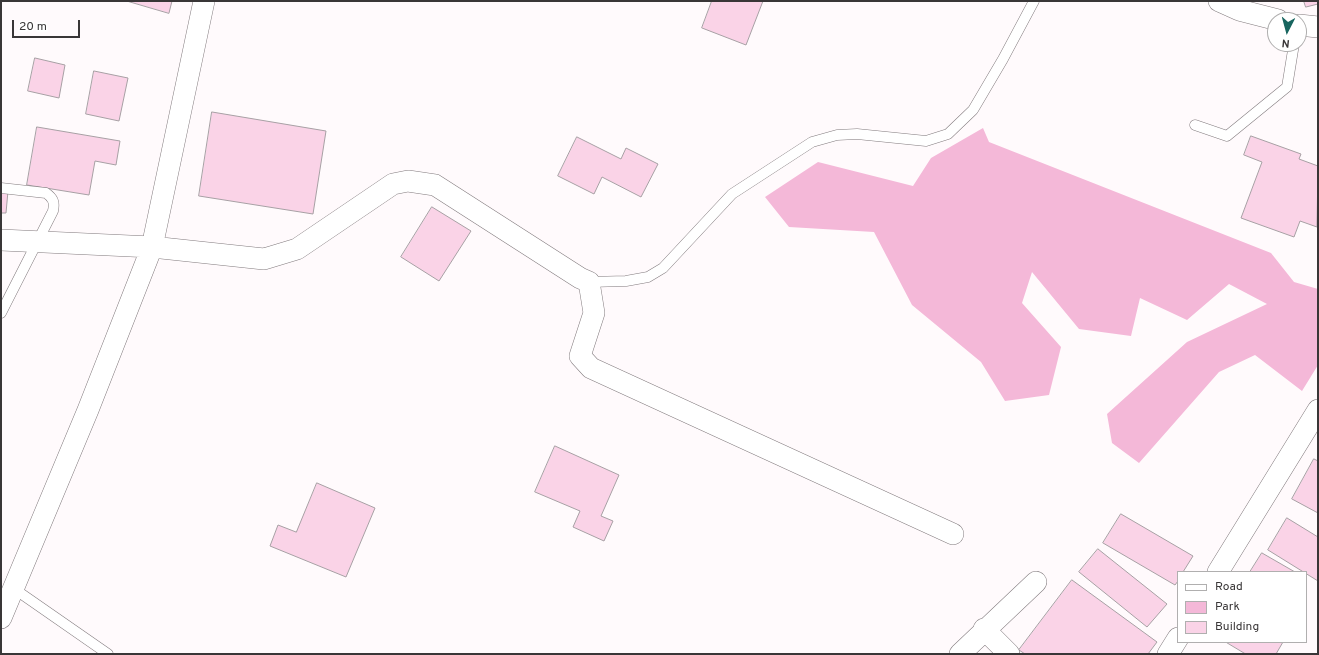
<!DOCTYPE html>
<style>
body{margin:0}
#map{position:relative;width:1319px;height:655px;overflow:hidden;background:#fffafc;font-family:Overpass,sans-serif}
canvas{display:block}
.frame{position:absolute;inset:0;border:2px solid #393637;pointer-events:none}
.legend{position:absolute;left:1177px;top:571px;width:130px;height:72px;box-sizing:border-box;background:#fff;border:1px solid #b0afaf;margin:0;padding:5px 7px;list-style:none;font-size:12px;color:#393637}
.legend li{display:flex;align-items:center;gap:8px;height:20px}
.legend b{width:20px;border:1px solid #b0afaf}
.north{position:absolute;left:1267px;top:12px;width:40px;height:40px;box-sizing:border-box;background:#fff;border:1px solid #b0afaf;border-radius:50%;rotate:186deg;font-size:11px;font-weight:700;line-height:16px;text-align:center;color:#393637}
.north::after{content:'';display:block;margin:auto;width:14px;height:18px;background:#18655f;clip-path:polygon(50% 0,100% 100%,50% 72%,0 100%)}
.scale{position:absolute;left:12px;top:20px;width:68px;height:18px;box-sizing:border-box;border:2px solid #393637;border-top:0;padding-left:5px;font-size:12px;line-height:14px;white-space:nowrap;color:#393637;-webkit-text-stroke:3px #fff;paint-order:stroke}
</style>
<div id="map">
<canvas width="1319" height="655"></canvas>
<div class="frame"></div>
<ul class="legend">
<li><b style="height:5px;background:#fff"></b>Road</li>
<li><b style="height:11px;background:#f4b8d8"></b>Park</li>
<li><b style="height:11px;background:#fad3e7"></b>Building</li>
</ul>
<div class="north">N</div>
<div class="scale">20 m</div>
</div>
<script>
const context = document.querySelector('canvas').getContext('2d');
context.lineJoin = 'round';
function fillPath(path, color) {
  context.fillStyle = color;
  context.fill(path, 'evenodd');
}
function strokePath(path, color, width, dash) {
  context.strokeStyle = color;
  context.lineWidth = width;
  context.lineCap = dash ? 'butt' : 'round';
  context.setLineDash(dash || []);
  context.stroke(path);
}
fillPath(new Path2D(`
 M983 128 989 142 1271 253 1294 282 1318 289V365L1302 391 1255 355 1219 372 1139 463 1112 443 1107 414 1187 342 1267 304 1229 284 1187 320 1140 298 1131 336 1079 329 1032 272 1022 303 1061 347 1049 395 1005 401 981 362 912 305 874 232 789 227 765 197 818 162 913 186 931 158Z`), '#f4b8d8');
const building = new Path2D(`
 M127 1H172L169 13Z
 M712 1H763L746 45 702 28Z
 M1304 1H1318V4L1306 7Z
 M35 58 65 65 59 98 28 91Z
 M94 71 128 78 119 121 86 114Z
 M212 112 326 131 313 214 199 196Z
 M37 127 120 141 116 165 95 161 89 195 27 185Z
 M1251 136 1301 154 1299 159 1318 166 1317 227 1300 221 1294 237 1241 218 1262 162 1244 155Z
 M577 137 621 159 626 148 658 164 641 197 602 177 594 194 558 176Z
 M1 190 8 191 6 213H1Z
 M432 207 471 231 439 281 401 257Z
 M555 446 619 475 601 516 613 521 604 541 573 527 580 511 535 492Z
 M1314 459 1318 461V513L1292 499Z
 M317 483 375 508 346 577 270 546 278 525 296 532Z
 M1121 514 1193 556 1183 572H1178V581L1175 585 1103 543Z
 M1287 518 1318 537V581L1268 550Z
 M1098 549 1167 604 1147 627 1079 572Z
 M1262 553 1295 572H1250Z
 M1072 580 1157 642 1148 654H1025L1019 650Z
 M1226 642H1283L1276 654H1246Z`);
fillPath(building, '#fad3e7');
strokePath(building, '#a7a0a4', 1);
const service = new Path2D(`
 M1195 125 1227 136 1287 87 1294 44
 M1 188 46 193C53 198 55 202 53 211L1 313
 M589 282 626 281 648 277 663 268 732 194 812 142 837 135 857 134 926 141 948 134 973 110 1003 59 1034 1
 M13 588 108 654`);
const minor = new Path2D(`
 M1219 1 1239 10 1278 20
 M1299 25 1318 27
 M1 240 152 247 264 259 297 249 393 184 408 181 435 185 580 278 589 282 594 313 580 356 591 368 953 534
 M1218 572 1318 410
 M1 618 88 410 152 247 204 1
 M984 629 1009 654
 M960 654 1036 582
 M1168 654 1178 638`);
strokePath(service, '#827b7e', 11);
strokePath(minor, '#827b7e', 22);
strokePath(service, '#fff', 10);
strokePath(minor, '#fff', 21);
</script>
